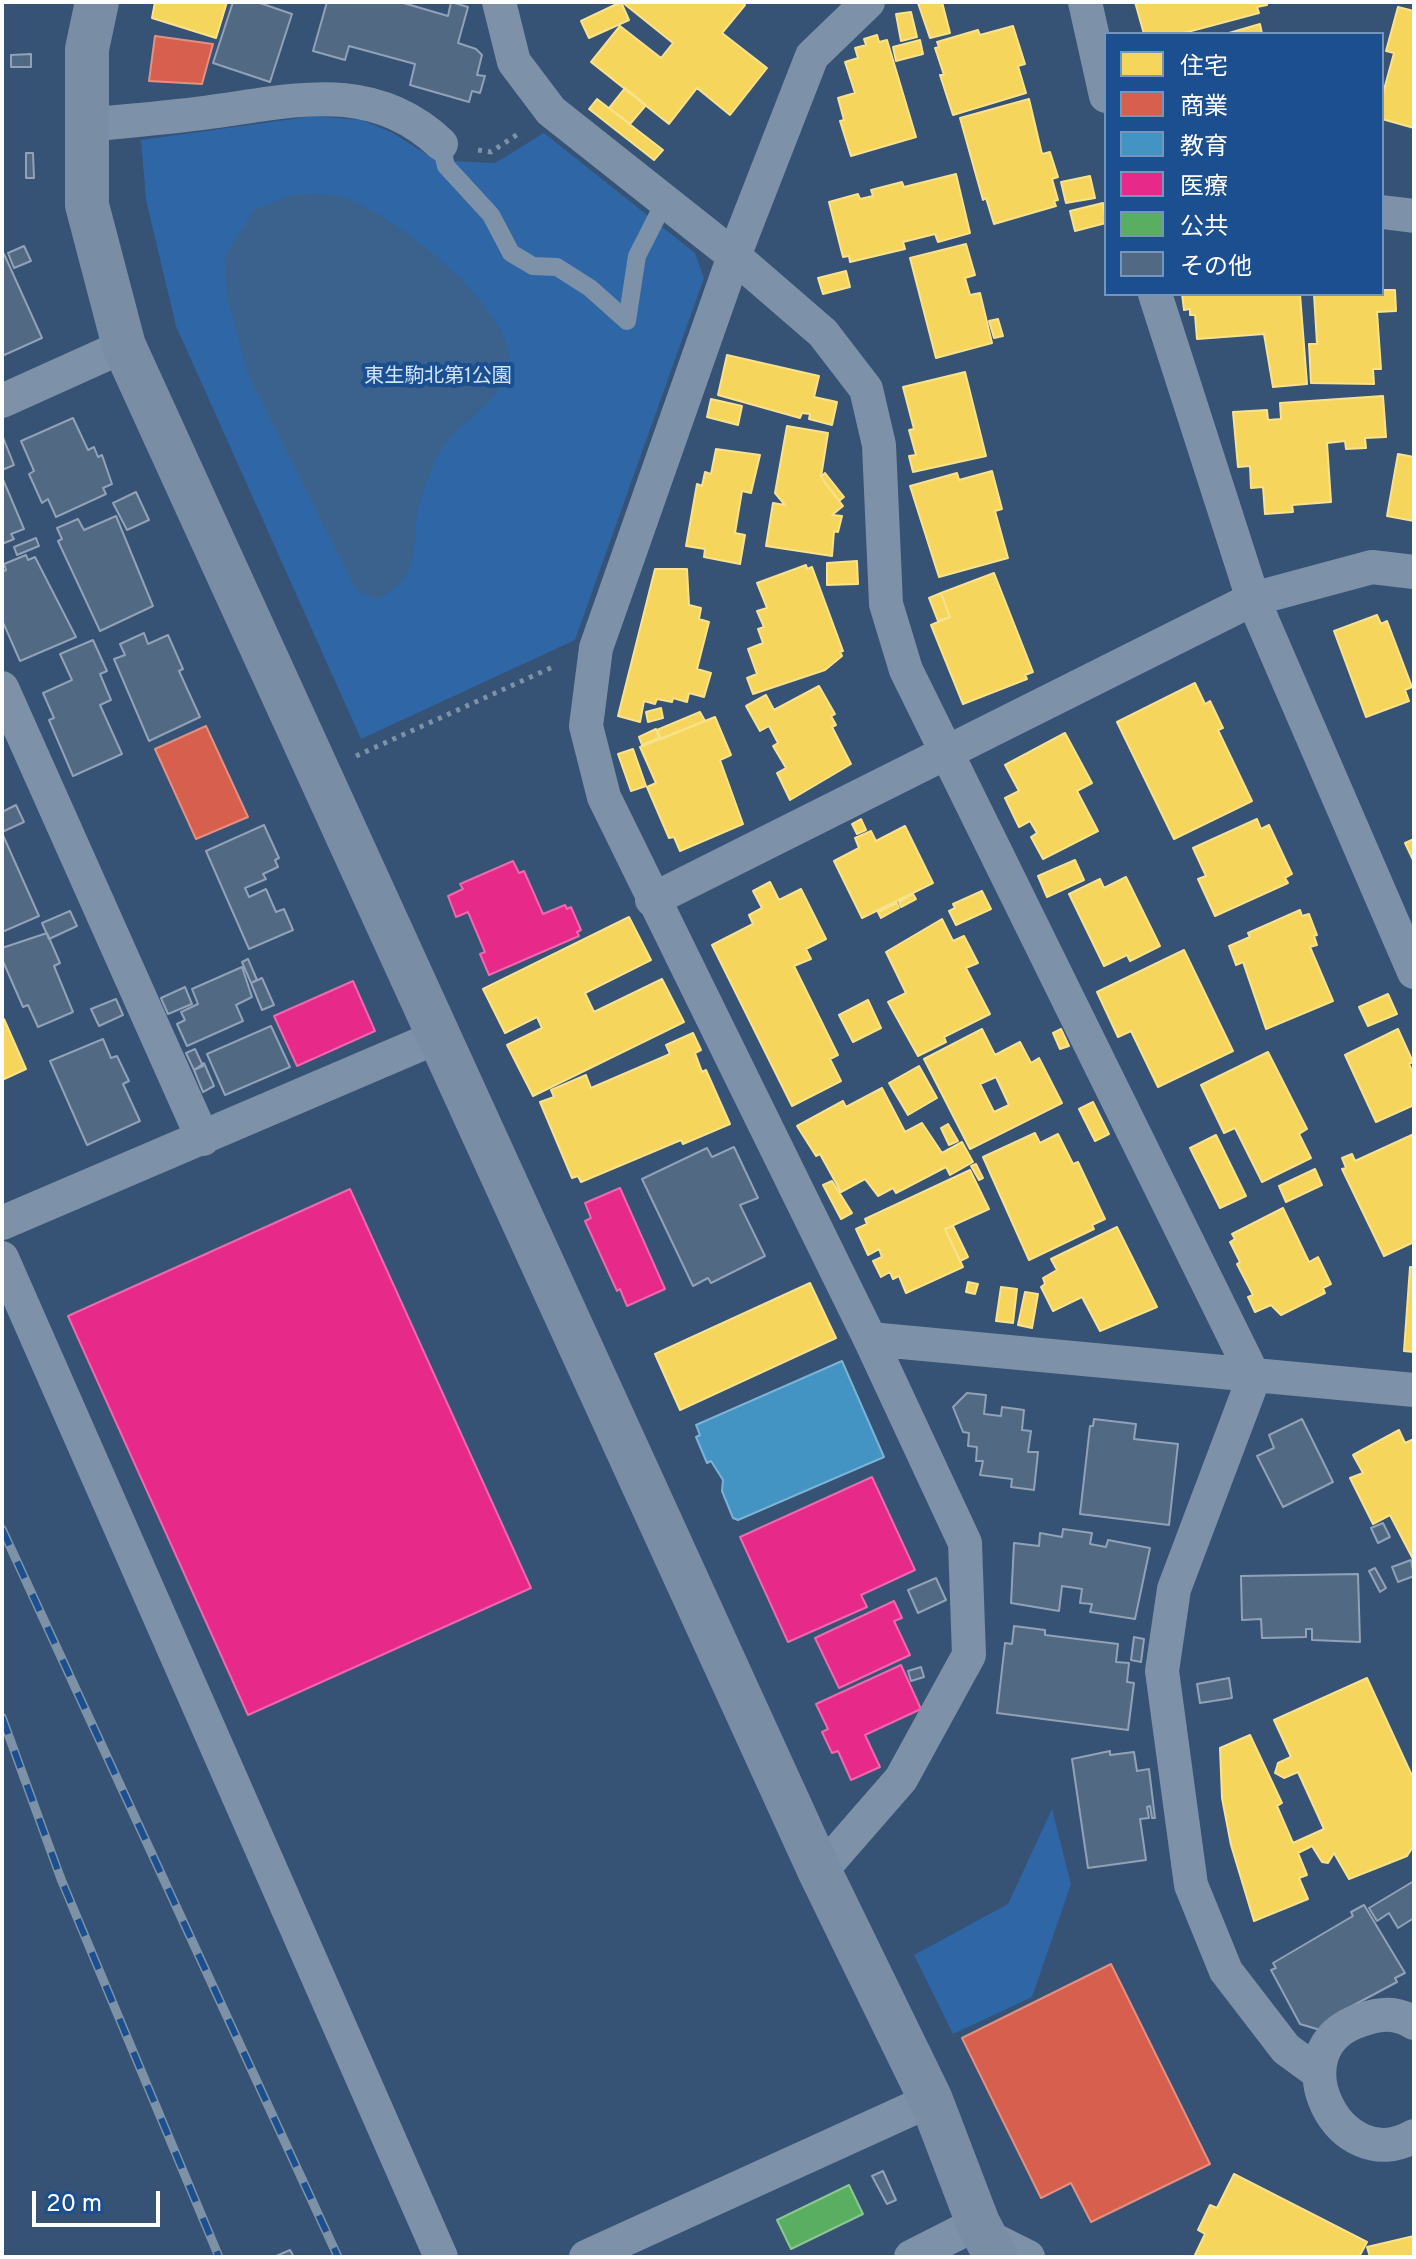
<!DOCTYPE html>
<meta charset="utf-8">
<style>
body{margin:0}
#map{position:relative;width:1416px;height:2259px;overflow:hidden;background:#365274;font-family:Overpass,"Noto Sans JP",sans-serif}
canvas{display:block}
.frame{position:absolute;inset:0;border:4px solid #fff;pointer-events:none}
.legend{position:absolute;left:1104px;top:32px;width:280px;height:264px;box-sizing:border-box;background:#1b4f8f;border:2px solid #7695bc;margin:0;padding:10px 14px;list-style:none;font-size:24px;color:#fff}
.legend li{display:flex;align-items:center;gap:16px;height:40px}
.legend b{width:40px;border:2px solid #7695bc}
.scale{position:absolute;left:32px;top:2191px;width:128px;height:36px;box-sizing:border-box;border:4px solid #fff;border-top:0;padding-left:10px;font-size:24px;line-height:28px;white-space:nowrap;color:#fff;-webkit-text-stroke:6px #1b4f8f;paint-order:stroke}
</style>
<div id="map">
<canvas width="1416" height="2259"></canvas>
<div class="frame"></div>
<ul class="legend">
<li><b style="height:22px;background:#f6d55c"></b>住宅</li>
<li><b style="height:22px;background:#d6604d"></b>商業</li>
<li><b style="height:22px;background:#4393c3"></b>教育</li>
<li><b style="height:22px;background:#e7298a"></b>医療</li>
<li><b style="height:22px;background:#5aae61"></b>公共</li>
<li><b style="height:22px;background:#526984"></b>その他</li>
</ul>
<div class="scale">20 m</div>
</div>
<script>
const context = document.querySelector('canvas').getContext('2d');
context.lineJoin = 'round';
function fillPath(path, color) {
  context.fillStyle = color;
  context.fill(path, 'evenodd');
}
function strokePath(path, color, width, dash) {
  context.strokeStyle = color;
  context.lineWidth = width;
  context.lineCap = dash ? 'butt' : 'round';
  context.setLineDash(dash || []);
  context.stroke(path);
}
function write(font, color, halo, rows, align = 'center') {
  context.font = font + ' Overpass,"Noto Sans JP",sans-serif';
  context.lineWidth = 8;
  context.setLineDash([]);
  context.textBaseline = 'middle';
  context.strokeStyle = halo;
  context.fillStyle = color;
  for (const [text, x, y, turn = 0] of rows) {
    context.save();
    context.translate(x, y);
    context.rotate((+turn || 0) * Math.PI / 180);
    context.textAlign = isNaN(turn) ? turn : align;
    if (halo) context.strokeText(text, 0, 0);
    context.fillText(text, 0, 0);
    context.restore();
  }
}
fillPath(new Path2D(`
 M314 116 362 120 393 133 426 154 452 161 495 163 544 133 695 253 704 278 575 640 361 739 176 326 146 200 141 140Z
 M1052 1809 1071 1884 1032 1997 953 2034 914 1955 1008 1904Z`), '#2f66a5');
fillPath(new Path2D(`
 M293 195C308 195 328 193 342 197 389 210 527 317 508 372 495 411 445 428 433 466 428 479 422 492 419 506 414 526 417 553 408 572 402 584 389 594 377 599L357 591 248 374 227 295 225 256 254 210Z`), '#3b618d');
const homes = new Path2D(`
 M155 2H227L216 38 152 18Z
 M621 2 629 20 589 38 581 21Z
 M622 2H741L745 5 722 33 767 68 730 115 697 88 669 124 591 62 620 26 661 58 673 43Z
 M942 2 950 33 930 38 918 3Z
 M1135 2H1266L1267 5 1257 7 1259 13 1180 34H1144Z
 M1398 7 1414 11V128L1382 119V97L1394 53 1386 51Z
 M911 12 917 37 901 41 896 14Z
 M1260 24 1262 34H1229V33Z
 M1013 26 1025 64 1018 66 1026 93 953 115 940 75H944L935 48 939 47 937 42 978 30 980 35Z
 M877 35 879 42 887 40 916 137 851 156 840 121 844 120 838 98 855 93 845 62 858 58 855 48 866 45 864 39Z
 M920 40 923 54 896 61 893 47Z
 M625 88 646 105 630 124 609 108Z
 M597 99 663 150 654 160 589 109Z
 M1029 99 1042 154 1050 152 1058 177 1052 179 1058 200 1054 201 1056 206 994 224 986 198 983 200 960 118Z
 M956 174 970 233 938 242 935 234 903 242 905 249 850 262 849 256 843 257 829 202 858 194 860 199 873 196 871 190 902 182 904 187Z
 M1090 176 1095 198 1066 203 1061 182Z
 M1103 203 1106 223 1075 231 1070 211Z
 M966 244 975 275 965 278 970 295 980 293 992 343 936 358 910 258Z
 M846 271 850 287 823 294 818 278Z
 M1383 285V290H1395L1396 311 1377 312 1381 369H1373L1374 384 1311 383 1309 344H1317L1314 294H1382Z
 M1182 294H1300L1307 384 1273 387 1264 334 1197 339 1195 315H1190V309L1184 310Z
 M998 319 1003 336 994 338 989 321Z
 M727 355 819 376 814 397 837 402 832 425 809 419 810 414 802 413 800 418 718 395Z
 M965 372 986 456 913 472 909 456 916 455 909 430 914 429 903 387Z
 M1383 396 1386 437 1365 438 1366 448 1346 449 1345 441 1327 443 1331 502 1292 505 1293 512 1265 514 1263 487 1251 488 1250 466 1238 467 1233 412 1267 410 1268 420 1281 419 1280 403Z
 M711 399 742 406 738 425 707 417Z
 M787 426 828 433 821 477 843 506 832 515 842 516 838 532 834 531 832 556 766 546 773 503 785 505 775 493Z
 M716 449 760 455 751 493 742 491 735 533 745 535 740 564 704 557 705 549 686 546 697 484 702 486 705 472 711 474Z
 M1398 454 1414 457V521L1387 516Z
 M992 471 1002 509 995 511 1008 558 939 577 910 486 957 473 959 480Z
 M825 473 844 497 839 501 821 477Z
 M857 561 858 584 827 585V563Z
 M806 565 807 569 812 567 843 651 840 652 842 656 825 670 753 694 747 678 757 674 748 649 763 643 758 629 764 627 757 611 767 608 757 583Z
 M655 569H687L689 605 701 608 699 619 709 622 697 669 711 673 704 697 689 693 687 702 673 698 672 702 657 699 655 704 644 701 640 722 618 716Z
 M994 573 1033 672 1025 675 1027 679 963 704 931 625 950 617 941 593Z
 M941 593 950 617 938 621 929 598Z
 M1377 615 1381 624 1387 621 1412 687 1405 690 1409 701 1366 717 1334 631Z
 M1195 683 1205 704 1210 701 1223 728 1218 730 1252 801 1174 839 1117 722Z
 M819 686 835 714 831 716 836 725 832 727 851 764 790 800 777 773 786 768 773 746 778 743 769 726 760 731 746 706 766 695 774 710Z
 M661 708 663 718 648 722 646 712Z
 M700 712 705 721 661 739 657 730Z
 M715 717 731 755 720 760 743 824 680 851 674 837 669 838 647 787 656 783 640 747Z
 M656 729 659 738 642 745 639 737Z
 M1065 733 1092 783 1077 791 1098 831 1043 859 1031 837 1037 833 1030 821 1019 827 1005 798 1019 791 1005 765Z
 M633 749 646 786 631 791 618 754Z
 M861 819 866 830 857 834 852 824Z
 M1257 819 1261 829 1269 825 1292 874 1285 878 1288 883 1215 916 1198 879 1206 876 1193 848Z
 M905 826 933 883 862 918 834 861 859 848 855 838 871 831 876 841Z
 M1414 839V862L1405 843Z
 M1075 860 1084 880 1047 897 1038 876Z
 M1126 877 1160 946 1130 961 1127 955 1104 966 1069 894 1100 879 1104 888Z
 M770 882 779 900 801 889 826 939 806 949 811 959 794 966 838 1055 830 1059 841 1081 792 1106 712 945 753 924 749 915 762 908 753 891Z
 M982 891 991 909 956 925 949 911 955 908 953 904Z
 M913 894 916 899 901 907 899 902Z
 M897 903 899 908 881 918 878 912Z
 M1300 910 1302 916 1309 914 1317 935 1314 936 1317 945 1310 947 1333 1001 1266 1029 1243 962 1236 965 1229 946 1250 937 1248 933Z
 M629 917 651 960 585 993 594 1012 662 979 684 1022 533 1096 507 1045 542 1028 537 1017 505 1033 483 989Z
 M942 919 953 941 964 936 978 963 966 968 990 1014 944 1037 946 1042 918 1056 888 1002 906 993 886 952Z
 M1184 950 1233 1051 1158 1087 1131 1031 1118 1037 1097 992Z
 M1388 994 1397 1014 1368 1026 1359 1007Z
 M868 1000 881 1028 853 1042 839 1015Z
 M4 1019 26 1069 2 1080V1020Z
 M982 1029 995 1055 1020 1042 1031 1063 1039 1058 1062 1103 970 1149 924 1059ZM996 1077 1009 1105 994 1112 980 1084Z
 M1061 1029 1069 1046 1060 1049 1053 1033Z
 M1398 1029 1413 1062 1409 1064 1414 1075V1105L1376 1122 1345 1055Z
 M693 1033 701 1050 695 1053 702 1072 706 1070 730 1124 683 1144 681 1140 581 1182 578 1176 572 1178 540 1102 554 1097 551 1090 586 1075 591 1088 670 1054 666 1045Z
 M1268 1052 1307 1129 1299 1134 1311 1158 1262 1182 1235 1128 1224 1133 1201 1085Z
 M919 1066 937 1098 908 1115 889 1083Z
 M882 1088 905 1132 922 1123 942 1153 962 1142 973 1162 950 1175 946 1167 896 1193 893 1188 878 1196 865 1179 841 1192 820 1154 816 1156 797 1126 843 1101 846 1107Z
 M1093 1102 1109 1134 1095 1141 1079 1109Z
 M948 1124 958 1141 949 1145 941 1128Z
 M1035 1133 1040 1143 1058 1134 1073 1164 1078 1162 1105 1219 1092 1225 1094 1229 1029 1260 983 1157Z
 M1414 1134V1242L1384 1256 1342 1169 1346 1168 1342 1158 1352 1154 1355 1161Z
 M1216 1135 1246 1196 1220 1208 1190 1148Z
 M976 1164 983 1178 979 1180 971 1166Z
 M1315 1169 1322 1185 1286 1202 1279 1186Z
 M970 1170 989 1209 945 1229 963 1267 906 1293 899 1276 893 1279 890 1272 881 1277 873 1261 882 1257 879 1249 868 1255 856 1229 867 1224 865 1219Z
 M832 1181 852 1213 841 1219 823 1185Z
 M1283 1208 1309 1262 1318 1257 1331 1284 1323 1288 1325 1293 1281 1315 1271 1305 1255 1312 1248 1297 1253 1295 1237 1264 1240 1262 1230 1242 1235 1239 1232 1234Z
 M953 1226 968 1257 960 1261 945 1229Z
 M1117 1227 1157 1307 1100 1331 1082 1297 1053 1311 1041 1287 1045 1284 1043 1278 1057 1270 1051 1259Z
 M1410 1267H1414V1352L1404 1351Z
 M968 1282 978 1284 975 1294 966 1292Z
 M810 1283 836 1338 680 1410 655 1354Z
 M1001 1287 1017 1289 1013 1323 996 1321Z
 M1025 1292 1038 1294 1032 1328 1018 1325Z
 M1399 1430 1405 1443 1414 1439V1561L1390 1515 1373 1524 1350 1478 1363 1473 1353 1455Z
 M1367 1678 1414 1780V1845L1407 1856 1349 1879 1334 1853 1328 1863 1322 1862 1312 1846 1298 1853 1307 1875 1299 1878 1308 1899 1254 1921 1231 1845 1222 1798 1220 1748 1250 1735 1282 1803 1277 1806 1293 1843 1324 1829 1298 1772 1284 1778 1275 1773 1278 1763 1291 1757 1274 1720Z
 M1234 2174 1367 2242 1359 2257H1194L1205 2234 1198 2230 1210 2205 1217 2208Z
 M1414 2236V2257H1370L1367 2247Z`);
fillPath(homes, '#f6d55c');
strokePath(homes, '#f9e28d', 2);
const shops = new Path2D(`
 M155 36 213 44 202 84 149 81Z
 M206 726 248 817 196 839 155 749Z
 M1111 1964 1210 2164 1091 2222 1071 2183 1041 2198 962 2038Z`);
fillPath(shops, '#d6604d');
strokePath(shops, '#e29082', 2);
const schools = new Path2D(`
 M842 1361 884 1457 738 1520 733 1518 722 1491 723 1480 711 1461 707 1463 696 1437 700 1435 696 1425Z`);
fillPath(schools, '#4393c3');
strokePath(schools, '#7bb3d5', 2);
const health = new Path2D(`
 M513 861 519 873 524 871 543 914 565 905 567 909 571 907 581 930 577 932 579 936 489 975 480 954 485 952 468 912 456 917 448 896 463 889 460 884Z
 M353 981 375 1031 297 1066 274 1016Z
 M620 1188 665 1289 627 1306 620 1289 617 1291 585 1221 591 1218 585 1203Z
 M350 1189 531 1588 248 1715 68 1316Z
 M872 1477 915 1570 861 1595 867 1607 788 1642 740 1537Z
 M894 1601 902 1618 894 1621 910 1655 839 1688 815 1638Z
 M901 1665 921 1709 865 1735 880 1767 851 1780 838 1751 832 1753 822 1732 828 1729 816 1704Z`);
fillPath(health, '#e7298a');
strokePath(health, '#ee69ad', 2);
const public = new Path2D(`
 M849 2185 863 2214 791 2249 777 2220Z`);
fillPath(public, '#5aae61');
strokePath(public, '#8cc690', 2);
const building = new Path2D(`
 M233 2H257L292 14 270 82 213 63Z
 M327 2H400L448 16 451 2 468 7 458 43 476 49 482 55 477 75 485 76 480 93 472 91 469 102 410 85 415 64 349 46 345 60 313 51Z
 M31 54V67H11V55Z
 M26 153H33L34 178H26Z
 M24 246 31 261 14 268 8 253Z
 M4 254 42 338 2 356V255Z
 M73 418 88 450 94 447 98 457 102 455 112 484 103 488 106 494 56 517 48 499 42 503 29 474 34 471 21 441Z
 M2 435 14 465 2 470Z
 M2 477 24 529 11 534 14 539 2 544Z
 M136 492 149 520 127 530 113 503Z
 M116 516 153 606 100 631 58 541 62 539 57 528 78 519 84 530Z
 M36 538 39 546 17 555 14 547Z
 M26 555 28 560 35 557 76 637 20 661 2 620V572L6 570 4 564Z
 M144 633 148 644 168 635 183 669 179 671 200 717 149 741 114 659 125 655 120 644Z
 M93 640 107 671 100 674 111 700 100 705 122 754 73 776 49 720 54 718 43 693 72 680 60 654Z
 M16 805 24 822 2 832V812Z
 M264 825 279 858 275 860 278 867 263 874 266 879 245 888 249 897 266 889 276 912 284 909 293 930 249 949 206 851Z
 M2 833 39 916 2 932Z
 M70 911 77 926 49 939 42 923Z
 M47 933 60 963 54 966 73 1012 38 1027 28 1005 23 1007 2 959V948Z
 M248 959 257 980 251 983 242 962Z
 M242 967 252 997 236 1005 243 1021 187 1046 177 1024 185 1020 181 1012 198 1004 192 989Z
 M262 978 274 1005 262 1010 251 983Z
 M185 987 192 1004 168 1014 161 998Z
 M116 999 123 1015 99 1026 91 1009Z
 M271 1026 290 1067 225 1095 207 1054Z
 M103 1039 111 1058 117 1056 129 1081 123 1084 140 1121 87 1145 50 1061Z
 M195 1049 203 1066 194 1070 186 1053Z
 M204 1063 214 1086 203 1092 194 1070Z
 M734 1147 758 1198 740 1205 765 1256 711 1283 708 1278 693 1286 642 1179 707 1148 712 1157Z
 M967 1393 986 1395 984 1414 1001 1416 1002 1407 1024 1410 1022 1430 1031 1431 1028 1452H1038L1034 1490 1011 1487 1012 1479 980 1475 983 1461H976L977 1447 968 1446 969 1433 963 1432 953 1407Z
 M1094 1419 1136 1424 1134 1439 1178 1444 1169 1525 1080 1514 1090 1426H1093Z
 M1302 1419 1333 1482 1283 1507 1257 1456 1274 1448 1269 1435Z
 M1383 1523 1390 1537 1378 1543 1371 1528Z
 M1063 1529 1092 1533 1090 1544 1106 1547 1108 1540 1150 1548 1135 1619 1090 1612 1092 1604 1080 1603 1082 1589 1062 1586 1059 1611 1011 1603 1014 1543 1039 1546 1040 1533 1062 1537Z
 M1411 1560 1414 1576 1398 1582 1392 1567Z
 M1375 1568 1386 1588 1380 1592 1369 1571Z
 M1358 1574 1360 1642 1312 1640V1629H1306V1637L1262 1638 1261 1619 1242 1620 1241 1576Z
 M936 1578 946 1600 918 1613 908 1590Z
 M1014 1626 1045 1630V1635L1118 1644 1116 1662 1129 1663 1127 1682 1134 1683 1128 1730 997 1713 1005 1643 1012 1644Z
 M1134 1637 1144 1639 1141 1662 1131 1660Z
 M921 1667 924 1677 911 1681 908 1671Z
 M1229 1678 1232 1698 1200 1703 1197 1684Z
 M1110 1751V1755L1134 1752 1137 1771 1149 1769 1155 1818H1152L1150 1806 1147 1807 1149 1818 1140 1819 1146 1860 1088 1868 1072 1759Z
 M1414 1881V1918L1398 1928 1389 1913 1377 1921 1369 1908Z
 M1364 1905 1405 1973 1395 1978 1397 1982 1337 2014 1320 2030 1300 2024 1271 1970 1276 1968 1273 1963 1353 1916 1351 1912Z
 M883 2171 896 2200 887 2204 872 2176Z
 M290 2250 294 2257H274Z`);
fillPath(building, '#526984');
strokePath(building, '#92a2b6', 2);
strokePath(new Path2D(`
 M478 150 491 152 521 132
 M356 756 555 666`), '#7d92a8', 5, [4, 6]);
strokePath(new Path2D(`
 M441 144 446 166 491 215 511 253 533 266 557 267 590 288 627 321 637 256 665 201`), '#7d92a8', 18);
strokePath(new Path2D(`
 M499 2 514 62 551 111 734 256 823 333 866 389 879 445 886 604 906 670 1254 1377 1174 1589 1162 1671 1191 1885 1226 1971 1286 2049 1319 2073
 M1085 2 1106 96
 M87 125C125 121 164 118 203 113 290 102 370 77 441 144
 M1382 212 1414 216
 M1155 294 1253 599 1414 972
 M2 401 124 346
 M2 688 203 1139
 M652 900 1253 599 1372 567 1414 572
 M2 1223 437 1037
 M2 1258 441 2257
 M870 1339 1414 1390
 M820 1872 901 1779 969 1655 965 1543 870 1339 604 797 586 726 596 648 734 256 812 56 868 2
 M1414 2023C1396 2012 1381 2013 1361 2020 1274 2047 1339 2180 1414 2136
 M986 2236 1028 2257
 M586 2257 931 2100
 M911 2257 978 2223`), '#7d92a8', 34);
strokePath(new Path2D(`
 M97 2 87 49V205L124 346 820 1872 931 2100 978 2223 996 2257`), '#798da4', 44);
const rail = new Path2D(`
 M2 1529 338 2257
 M2 1717 61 1879 219 2257`);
strokePath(rail, '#7e92a7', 9);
strokePath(rail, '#1b4f8f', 6, [18]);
write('20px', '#cfe3fa', '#1b4f8f', [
 ["東生駒北第1公園",438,378]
]);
</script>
